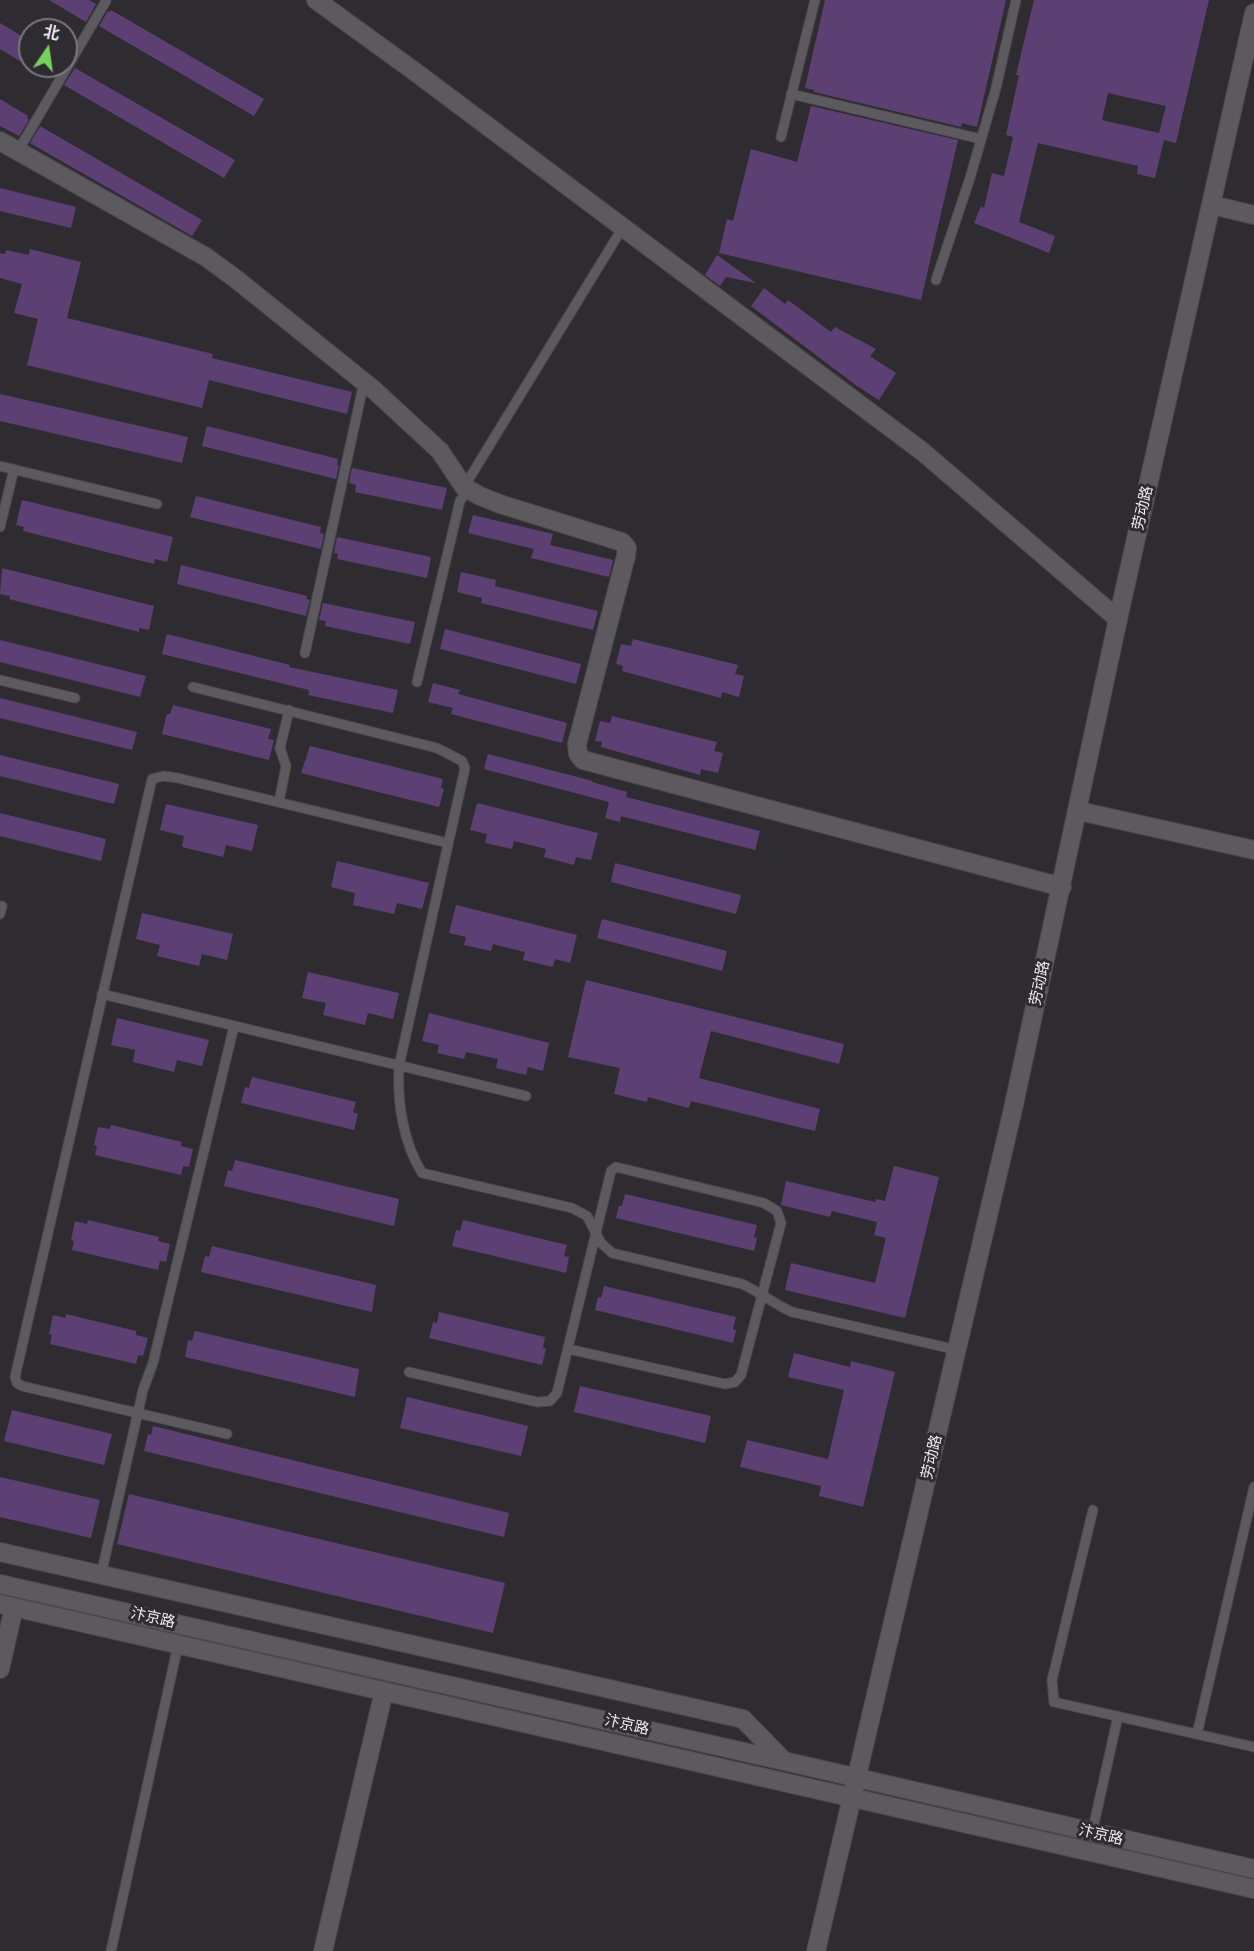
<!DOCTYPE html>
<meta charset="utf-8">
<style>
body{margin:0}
#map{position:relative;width:1254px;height:1951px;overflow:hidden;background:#2f2c31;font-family:"IBM Plex Sans","Noto Sans SC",sans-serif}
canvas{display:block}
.north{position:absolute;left:18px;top:18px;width:60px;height:60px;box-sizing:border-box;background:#2f2c31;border:2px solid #7b787d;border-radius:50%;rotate:13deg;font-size:16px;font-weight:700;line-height:24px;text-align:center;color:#ecebee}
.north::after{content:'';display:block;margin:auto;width:21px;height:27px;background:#75d25b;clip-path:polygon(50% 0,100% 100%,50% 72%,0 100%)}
</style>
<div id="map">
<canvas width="1254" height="1951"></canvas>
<div class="north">北</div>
</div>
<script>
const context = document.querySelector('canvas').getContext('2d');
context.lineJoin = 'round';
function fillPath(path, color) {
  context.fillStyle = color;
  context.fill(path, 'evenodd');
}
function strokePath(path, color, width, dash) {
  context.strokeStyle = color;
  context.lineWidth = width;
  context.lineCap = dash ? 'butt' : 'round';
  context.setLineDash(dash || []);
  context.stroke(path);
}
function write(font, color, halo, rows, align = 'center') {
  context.font = font + ' "IBM Plex Sans","Noto Sans SC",sans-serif';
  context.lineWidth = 6;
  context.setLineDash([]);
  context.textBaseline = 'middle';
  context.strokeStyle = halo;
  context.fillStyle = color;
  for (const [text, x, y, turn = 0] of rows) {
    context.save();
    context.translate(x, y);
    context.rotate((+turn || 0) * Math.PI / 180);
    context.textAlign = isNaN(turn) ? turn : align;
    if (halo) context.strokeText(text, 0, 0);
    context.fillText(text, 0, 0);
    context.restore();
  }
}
fillPath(new Path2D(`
 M49 0H89L96 4 86 22Z
 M825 0H1006L977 127 962 123 961 127 814 92V90L805 88Z
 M1034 0H1209L1176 143 1164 140 1155 178 1137 174 1138 166 1038 143 1019 222 1055 236 1049 253 974 223 981 206 984 208 992 173 1004 176 1013 137 1006 135 1019 75H1016ZM1108 93 1166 106 1159 133 1102 120Z
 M111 10 264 99 254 116 99 26 108 11 110 12Z
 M0 23 30 41V67L0 49Z
 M32 66H60L53 78Z
 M75 68 235 160 224 178 64 85Z
 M0 99 28 116 27 118 29 120 19 136 0 126Z
 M811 106 958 140 921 300 719 253 727 219 733 221 751 149 797 162Z
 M40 126 202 220 192 236 30 143Z
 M0 188 76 207 71 228 0 211Z
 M30 249 81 262 67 318 213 354 212 358 352 392 347 414 209 380 202 408 27 365 38 319 14 313 22 284 0 278V253L5 254 6 250 29 255Z
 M717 255 756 283 726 277 720 286 705 275Z
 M764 288 785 304 788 300 831 332 835 327 876 349 870 356 896 373 879 400 857 386 751 306Z
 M0 394 188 437 182 463 0 421Z
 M207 426 338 459 337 465H339L336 479 202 446Z
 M352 468 447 488 442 510 355 492 356 485 349 483Z
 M196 496 321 527 320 533 324 534 321 549 190 517Z
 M22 500 173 537 167 562 155 559 154 564 23 531 24 527 16 525Z
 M473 515 553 534 550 545 613 560 609 577 531 558 534 549 468 533Z
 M337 537 431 557 427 578 337 559 338 554 334 553Z
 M181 565 307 596 306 599 310 600 306 616 177 584Z
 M2 568 154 606 149 630 139 628V632L9 599 10 596 0 594Z
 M461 572 496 580 495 586 598 611 593 630 481 603 482 598 457 592Z
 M323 603 415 622 410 644 325 626 326 621 319 620Z
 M445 629 581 664 576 684 440 649Z
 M167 634 290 665 289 667 398 690 393 713 308 695 309 690 162 654Z
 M633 639 738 665 735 674 744 676 739 697 722 692 721 698 622 671 623 666 616 664 621 644 631 646Z
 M0 640 146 676 140 697 0 662Z
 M433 683 460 690 458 694 567 723 562 743 451 714 453 708 428 702Z
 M0 698 137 732 132 750 0 718Z
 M173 705 271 729 268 739 274 740 269 760 162 734 167 714H170Z
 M612 716 717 742 714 751 723 753 718 773 701 769 700 775 601 747 602 742 595 741 600 721 610 723Z
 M310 746 443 779 441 788 444 789 439 807 301 773Z
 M488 754 593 781 592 782 627 792 626 797 760 831 755 850 621 816 620 822 605 818 609 802 484 769Z
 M0 755 119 784 114 804 0 776Z
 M477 803 598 833 591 860 576 857 574 865 544 857 546 849 514 841 512 849 485 843 487 834 470 830Z
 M166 804 258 825 252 851 226 845 223 857 182 847 184 836 160 830Z
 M0 813 106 839 101 861 0 836Z
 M337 861 429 883 422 909 397 903 394 914 353 905 355 893 331 887Z
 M615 863 741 895 736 914 611 882Z
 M456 905 577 935 570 963 555 959 553 967 523 960 525 952 493 944 491 951 464 945 466 937 449 933Z
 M142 913 233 934 227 960 202 954 199 966 157 956 160 945 136 939Z
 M602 919 727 951 722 971 597 938Z
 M308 972 399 993 393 1019 368 1013 365 1025 323 1015 326 1003 302 998Z
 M586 980 844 1044 839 1064 711 1031 699 1078 820 1109 815 1131 691 1101 689 1108 648 1097 647 1102 614 1094 620 1068 568 1057Z
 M429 1013 549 1043 543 1071 528 1067 526 1075 496 1068 498 1059 466 1052 464 1059 437 1053 439 1045 422 1041Z
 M117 1018 209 1040 202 1066 177 1060 174 1072 133 1062 135 1050 111 1045Z
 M252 1077 356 1102 353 1112 358 1114 354 1130 241 1103 245 1087 249 1088Z
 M111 1125 182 1142 181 1146 193 1149 189 1167 183 1166 181 1175 95 1155 97 1146 94 1145 98 1127 110 1129Z
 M235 1160 399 1199 394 1226 224 1186 228 1170 232 1171Z
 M894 1166 939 1177 905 1318 785 1290 791 1263 875 1283 886 1238 874 1235 877 1222 832 1211 830 1217 781 1205 786 1181 875 1202 876 1199 885 1201Z
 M625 1194 757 1225 754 1237 757 1238 754 1251 616 1218 619 1206H622Z
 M88 1220 159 1237 158 1241 170 1244 166 1262 160 1261 158 1270 72 1250 74 1241 71 1240 75 1221 87 1224Z
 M463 1220 567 1245 564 1256 569 1257 566 1273 452 1246 456 1230 460 1231Z
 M212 1246 376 1285 372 1312 201 1272 205 1256 209 1257Z
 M604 1286 736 1317 733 1329 736 1330 733 1343 595 1310 598 1297 601 1298Z
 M439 1312 545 1337 543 1348 546 1349 542 1365 429 1338 433 1322 437 1323Z
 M66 1314 136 1331V1335L148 1338 143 1356 138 1355 136 1364 50 1344 52 1335 49 1334 53 1315 65 1318Z
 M195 1331 359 1369 355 1397 185 1357 188 1340 192 1341Z
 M794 1353 850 1367 851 1361 895 1372 863 1507 819 1496 821 1486 740 1467 747 1440 828 1459 844 1390 788 1377Z
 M580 1386 711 1416 705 1443 574 1412Z
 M407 1397 528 1426 521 1456 400 1428Z
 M12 1410 112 1434 104 1465 4 1441Z
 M153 1426 509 1513 504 1537 144 1451 148 1434 151 1435Z
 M0 1477 100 1500 91 1538 0 1517Z
 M129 1494 505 1583 493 1633 117 1544Z`), '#5c4074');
const lane = new Path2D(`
 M791 94 981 139
 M781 137 815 0
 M18 151 106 1
 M936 280 970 178 996 88 1016 0
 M0 466 157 504
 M464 487 623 227
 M0 527 14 469
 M305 653 364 382
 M0 680 75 698
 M417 682 460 501 468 489
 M193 687 437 748 462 761 465 768 399 1066C397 1102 403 1142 422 1173L572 1208 587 1216 601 1243 612 1253 742 1284C760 1292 774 1304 792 1312L957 1350
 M279 802 286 766 280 748 289 710
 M0 914 2 906
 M102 994 526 1096
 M409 1372 537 1402 550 1401 557 1393 611 1171 616 1167 764 1203 777 1211 781 1223 741 1375 735 1382 725 1384 568 1349
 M227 1434 22 1386 17 1383 15 1377 152 779 163 776 178 778 448 843
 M1093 1510 1052 1680 1054 1702 1254 1747
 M101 1575 143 1390 153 1363 234 1026
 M1197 1734 1254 1487
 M1092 1833 1118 1716
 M111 1951 178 1645`);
const street = new Path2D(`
 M316 0 414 71 923 452 1118 619
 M0 141 206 257 236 279 374 390 440 451 464 487 480 496 500 504 622 542 627 548 626 556 577 744 578 754 583 760 1062 887
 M1212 205 1254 215
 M1079 811 1254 850
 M0 1552 743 1719 784 1761
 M0 1669 14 1607
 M323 1951 384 1691`);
const secondary = new Path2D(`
 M0 1584 784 1761 1254 1869
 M0 1604 1254 1889
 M816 1951 1013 1109 1118 619 1254 13`);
strokePath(lane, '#4a484c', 11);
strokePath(street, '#4a484c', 20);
strokePath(secondary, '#4a484c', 20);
strokePath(lane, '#5c595f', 9);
strokePath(street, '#5c595f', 18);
strokePath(secondary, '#5c595f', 18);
write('15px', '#ecebee', '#2f2c31', [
 ["劳动路",1143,508,-77],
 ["劳动路",1040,983,-78],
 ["劳动路",932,1457,-77],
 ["汴京路",153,1618,13],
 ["汴京路",627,1725,13],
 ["汴京路",1101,1835,13]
]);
</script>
